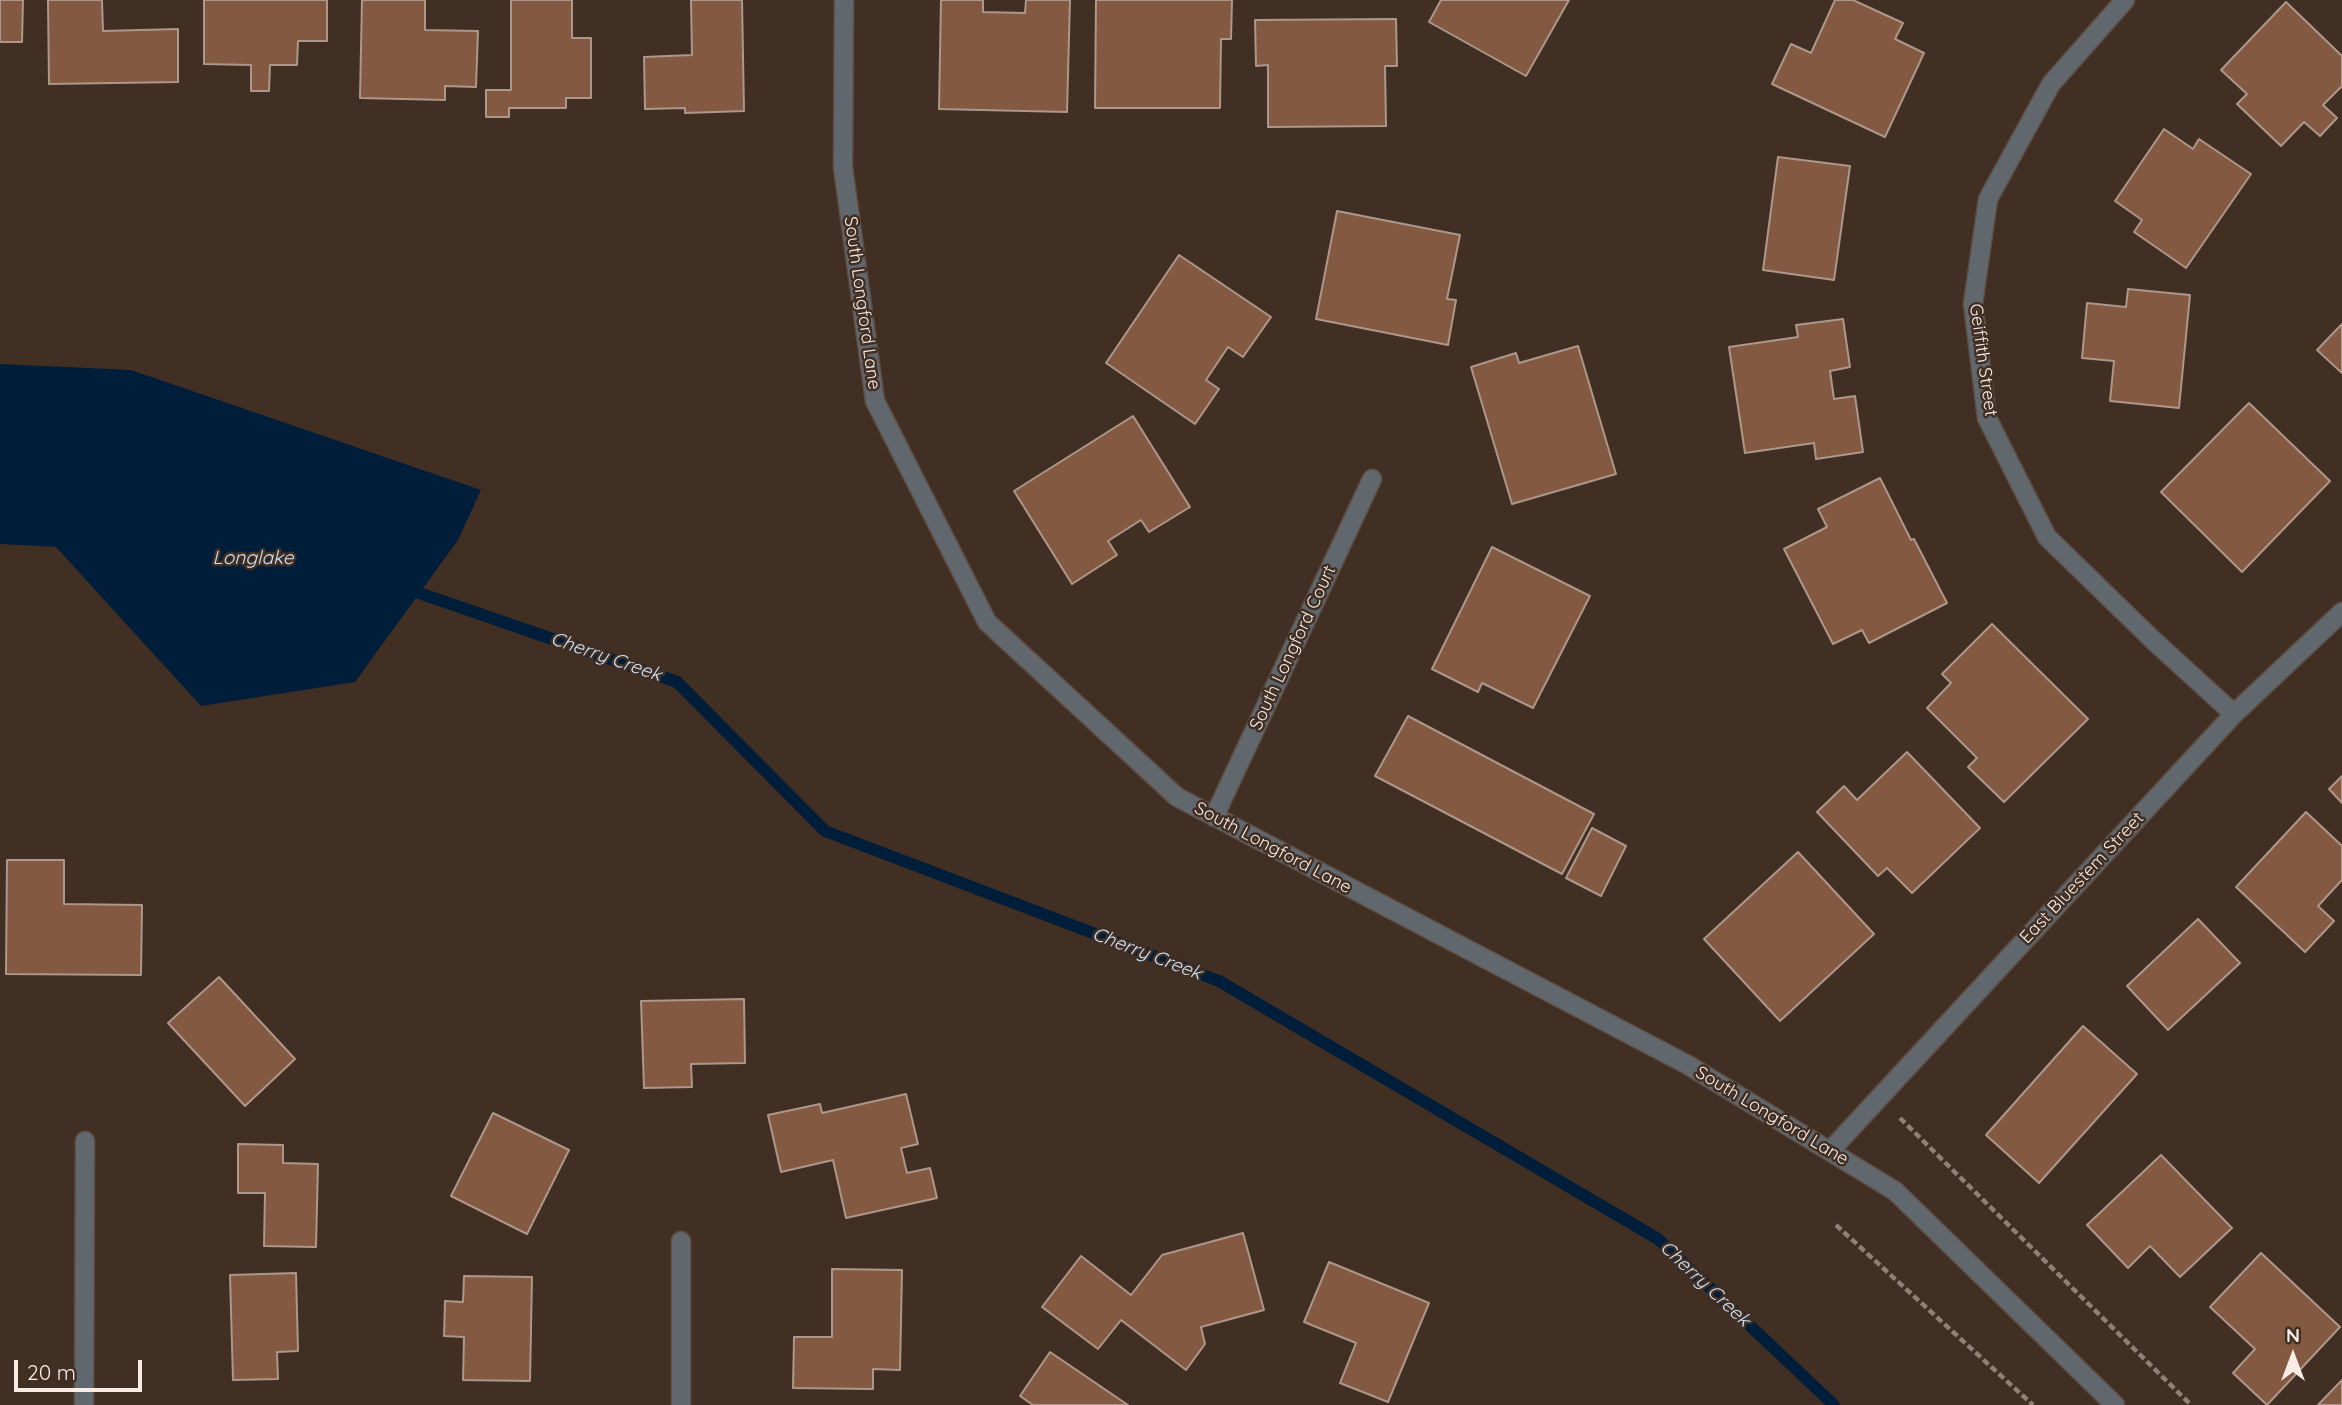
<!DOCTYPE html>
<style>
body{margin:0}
#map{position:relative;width:2342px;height:1405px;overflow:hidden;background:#412f24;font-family:Quicksand,sans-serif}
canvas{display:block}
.north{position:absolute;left:2258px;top:1321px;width:70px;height:70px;-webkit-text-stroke:5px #412f24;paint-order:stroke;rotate:0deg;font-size:19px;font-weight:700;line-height:28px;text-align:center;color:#f8ece5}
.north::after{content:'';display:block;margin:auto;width:24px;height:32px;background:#f8ece5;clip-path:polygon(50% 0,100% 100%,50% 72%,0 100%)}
.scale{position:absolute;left:14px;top:1360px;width:128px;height:32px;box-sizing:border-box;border:4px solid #f8ece5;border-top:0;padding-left:9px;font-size:21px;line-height:24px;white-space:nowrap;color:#f8ece5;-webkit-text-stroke:5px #412f24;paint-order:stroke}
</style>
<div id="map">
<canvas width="2342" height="1405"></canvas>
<div class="north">N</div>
<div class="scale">20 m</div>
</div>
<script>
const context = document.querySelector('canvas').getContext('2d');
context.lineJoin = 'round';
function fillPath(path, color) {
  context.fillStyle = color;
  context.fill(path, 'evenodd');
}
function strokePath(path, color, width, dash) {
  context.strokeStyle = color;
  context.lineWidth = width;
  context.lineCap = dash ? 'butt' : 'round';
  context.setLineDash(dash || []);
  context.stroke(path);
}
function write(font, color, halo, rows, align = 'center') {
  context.font = font + ' Quicksand,sans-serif';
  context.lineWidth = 5;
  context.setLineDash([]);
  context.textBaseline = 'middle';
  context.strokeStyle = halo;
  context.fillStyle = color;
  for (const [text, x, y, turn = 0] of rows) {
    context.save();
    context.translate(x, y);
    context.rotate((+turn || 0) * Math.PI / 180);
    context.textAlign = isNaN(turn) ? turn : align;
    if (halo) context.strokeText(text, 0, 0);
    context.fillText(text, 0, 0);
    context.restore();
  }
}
fillPath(new Path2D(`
 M0 364 131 370 481 490 458 540 355 682 201 706 56 547 0 544Z`), '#001e3a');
strokePath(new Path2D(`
 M419 593 677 682 825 831 1219 981 1658 1239 1834 1405`), '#001e3a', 12);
const building = new Path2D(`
 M0 0H23L22 42H0Z
 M48 0H102L103 31 178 29V82L49 84Z
 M204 0H327V41H298L297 65H270L269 91H251V65L204 64Z
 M362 0H425V30L478 31 476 87 445 86V100L360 98Z
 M511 0H572V38H591V98H566V108H509V117H486V90H511Z
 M691 0H742L744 111 685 113V108L645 109 644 57 692 55Z
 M941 0H983V12L1025 13 1026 0H1070L1067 112 939 109Z
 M1096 0H1232L1231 39H1221L1220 108H1095Z
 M1441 0H1569L1526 76 1429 22Z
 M1835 0H1853L1903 23 1895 39 1924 53 1885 137 1772 84 1791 44 1811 53Z
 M2286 2 2342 56V86L2323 105 2337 118 2320 136 2304 122 2281 146 2237 104 2247 94 2221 70Z
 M1396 19 1397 66H1385L1386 126 1268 127V65L1256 66 1255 20Z
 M2164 129 2193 149 2199 139 2251 174 2186 268 2134 232 2142 220 2115 201Z
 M1778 157 1850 166 1834 280 1763 270Z
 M1337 211 1460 235 1447 299 1456 300 1448 345 1316 319Z
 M1179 255 1271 317 1243 357 1228 347 1206 380 1219 389 1195 424 1106 363Z
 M2128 289 2190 295 2179 408 2110 401 2114 361 2082 358 2087 303 2126 307Z
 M1843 319 1850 367 1830 371 1834 399 1855 396 1863 452 1816 459 1814 443 1745 453 1729 347 1798 337 1796 325Z
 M2342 324V373L2317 350Z
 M1578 346 1616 474 1512 504 1471 367 1516 353 1519 363Z
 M2249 403 2330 481 2242 572 2161 492Z
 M1133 416 1190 507 1149 532 1141 520 1108 541 1117 555 1072 584 1014 491Z
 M1880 478 1911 540 1914 539 1947 603 1869 643 1862 630 1833 644 1784 549 1827 527 1818 509Z
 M1492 547 1590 596 1533 708 1482 683 1478 692 1432 669Z
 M1992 624 2088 719 2004 802 1968 767 1977 758 1927 708 1951 683 1942 674Z
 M1408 716 1594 814 1562 874 1375 776Z
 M1907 752 1980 828 1912 893 1887 868 1878 876 1817 812 1844 786 1857 800Z
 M2342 776V803L2329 789Z
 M2306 812 2342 846V880L2318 906 2334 921 2305 952 2236 887Z
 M1592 828 1626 846 1601 896 1566 878Z
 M1798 852 1874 934 1780 1021 1704 939Z
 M7 860H64V904L142 905 141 975 6 974Z
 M2198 919 2240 963 2168 1030 2127 986Z
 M219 977 295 1059 245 1106 168 1023Z
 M744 999 745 1063 691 1064 692 1087 644 1088 641 1001Z
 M2083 1026 2137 1074 2039 1183 1986 1135Z
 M906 1094 918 1144 901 1148 907 1173 930 1168 937 1198 846 1218 833 1160 781 1172 768 1115 820 1104 822 1113Z
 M493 1113 569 1150 527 1234 451 1196Z
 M238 1144 283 1145V1163L318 1164 316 1247 264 1246 265 1193H238Z
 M2161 1155 2232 1228 2180 1277 2150 1246 2128 1268 2087 1225Z
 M1243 1233 1264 1310 1201 1327 1205 1344 1186 1370 1121 1320 1098 1349 1042 1307 1081 1256 1131 1295 1162 1255Z
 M2261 1253 2340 1327 2267 1405 2233 1373 2255 1349 2210 1307Z
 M1329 1262 1429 1303 1388 1402 1340 1383 1356 1343 1304 1322Z
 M832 1269 902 1270 900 1370 873 1369V1389L793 1388 794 1337H832Z
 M296 1273 298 1351 277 1352 278 1379 233 1380 230 1275Z
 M464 1276 532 1277 530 1381 463 1380 464 1337 444 1336 445 1301 463 1302Z
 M1050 1352 1128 1405H1033L1020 1396Z
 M2342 1380V1405H2318Z`);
fillPath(building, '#835941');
strokePath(building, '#ad978a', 2);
const minor = new Path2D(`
 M844 0 843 167 875 401 987 622 1177 797 1688 1065 1895 1191 2115 1405
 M2125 0 2051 84 1988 199 1973 304 1987 418 2047 537 2154 641 2234 714
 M1214 817 1372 479
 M1830 1151 2234 714 2342 612
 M84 1405 85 1141
 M681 1405V1241`);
strokePath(minor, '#5e4d43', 21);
strokePath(new Path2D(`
 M1900 1118 2191 1405
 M1836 1225 2033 1405`), '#8f7f76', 4.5, [7, 3.5]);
strokePath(minor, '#60686e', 18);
write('18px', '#f8ece5', '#412f24', [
 ["South Longford Lane",862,303,82],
 ["Geiffith Street",1983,360,82],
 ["South Longford Court",1293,648,-65],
 ["South Longford Lane",1273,848,28],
 ["East Bluestem Street",2082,878,-47],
 ["South Longford Lane",1772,1116,31]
]);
write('italic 19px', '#cce2f8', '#412f24', [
 ["Longlake",253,558],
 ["Cherry Creek",606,657,19],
 ["Cherry Creek",1147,954,21],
 ["Cherry Creek",1705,1284,43]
]);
</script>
